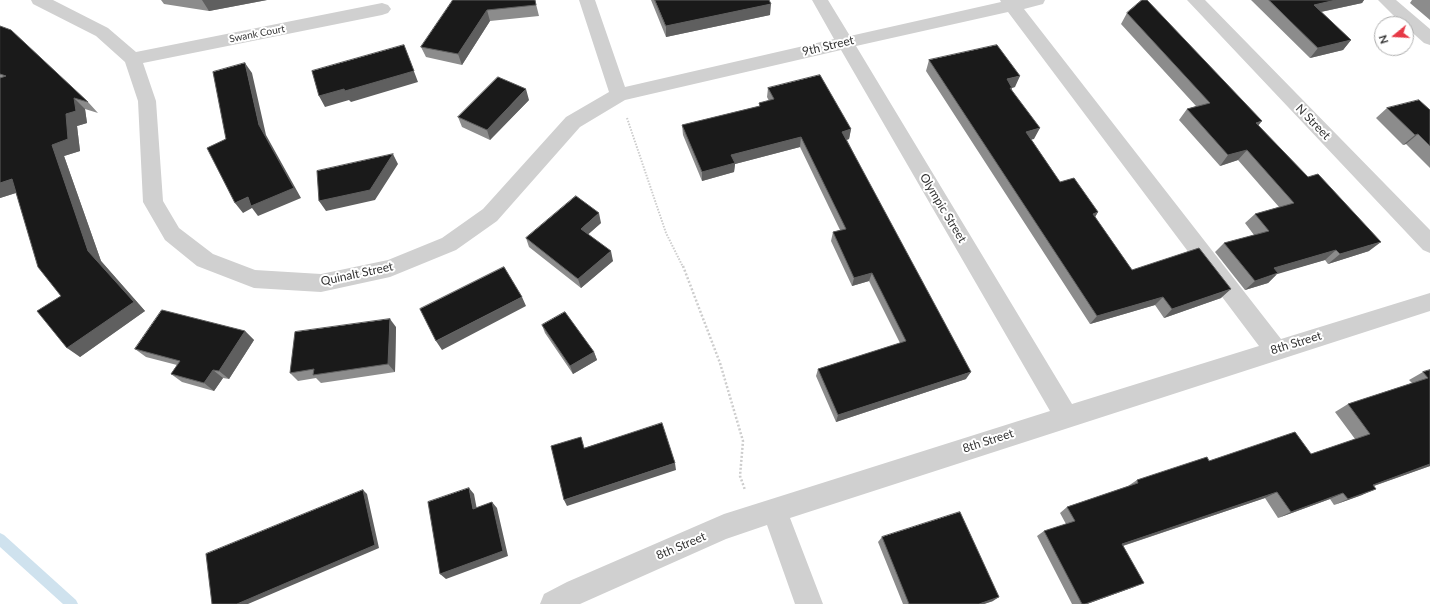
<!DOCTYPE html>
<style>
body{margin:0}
#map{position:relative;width:1430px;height:604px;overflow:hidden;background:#fff;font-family:Lato,sans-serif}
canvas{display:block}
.north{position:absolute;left:1374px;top:16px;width:40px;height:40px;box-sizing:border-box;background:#fff;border:1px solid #adadad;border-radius:50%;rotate:252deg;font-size:11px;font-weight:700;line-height:16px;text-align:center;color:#333}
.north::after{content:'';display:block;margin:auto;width:14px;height:18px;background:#e63946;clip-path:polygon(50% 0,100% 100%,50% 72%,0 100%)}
</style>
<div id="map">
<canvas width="1430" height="604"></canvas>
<div class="north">N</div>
</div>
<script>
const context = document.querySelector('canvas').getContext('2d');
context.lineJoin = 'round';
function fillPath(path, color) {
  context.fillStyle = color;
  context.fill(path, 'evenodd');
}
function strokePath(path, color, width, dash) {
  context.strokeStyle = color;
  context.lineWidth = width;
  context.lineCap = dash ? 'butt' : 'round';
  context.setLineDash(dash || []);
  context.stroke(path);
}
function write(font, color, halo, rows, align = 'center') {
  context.font = font + ' Lato,sans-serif';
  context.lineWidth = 4;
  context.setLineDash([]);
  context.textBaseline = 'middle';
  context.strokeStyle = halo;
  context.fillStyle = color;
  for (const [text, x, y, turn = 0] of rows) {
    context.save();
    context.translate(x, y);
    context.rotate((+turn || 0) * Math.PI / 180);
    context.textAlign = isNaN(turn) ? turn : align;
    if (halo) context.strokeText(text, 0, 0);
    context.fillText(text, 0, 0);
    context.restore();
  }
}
fillPath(new Path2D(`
 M0 533 4 535 76 600 78 604H63L0 547Z`), '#cfe2ee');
strokePath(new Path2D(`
 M627 118 666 233 683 267`), '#cdcdcd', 2, [1.5, 1.5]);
strokePath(new Path2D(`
 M683 266 720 363 743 441 740 476 745 490`), '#cdcdcd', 2.5, [2, 2]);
fillPath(new Path2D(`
 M31 0H53L108 28 136 52 382 3 388 5 391 9 388 13 382 15 143 63 156 101 163 201 179 228 213 254 255 270 321 274 388 260 442 238 483 209 566 117 609 92 579 0H595L625 87 834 39 812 0H828L850 36 1001 2 1000 0H1045L1043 4 1024 9 1281 339 1430 293V311L790 518 823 604H795L767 525 726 539 580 604H540L544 594 567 582 724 514 1050 411 841 50 625 100 580 127 497 221 456 250 390 277 321 292 254 288 197 266 165 240 143 202 138 101 125 62 96 36 33 4ZM1008 12 1259 346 1072 404 856 46Z
 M1187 0H1205L1430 230V253L1423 250Z
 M1378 0H1396L1430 29V45L1424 43 1406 27V24H1402Z`), '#d0d0d0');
fillPath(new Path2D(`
 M161 0H267L209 11 164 4Z
 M453 0H535L539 16 490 21 462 65 426 57 421 47Z
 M651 0H769L770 15 666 37Z
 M1251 0H1364L1362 3 1321 12 1351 40 1343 50 1310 58Z
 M1412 0H1430V20L1410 3Z
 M1127 13 1258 125 1369 251 1328 264 1325 260 1278 273 1268 283 1245 290 1215 252 1224 243 1254 235 1245 223 1255 214 1279 207 1238 160 1220 166 1179 120 1187 109 1196 106 1121 24Z
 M0 26 88 102 98 113 85 109 87 123 77 126 80 151 64 156 101 261 145 311 80 357 61 296 16 193 0 198Z
 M929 60 1015 87 1012 88V90L1034 139H1031L1060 182 1098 212 1095 217 1132 270 1221 298 1164 318 1155 305 1090 324 926 71Z
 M768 88 851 129 849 139 847 140 966 379 836 422 816 376 818 369 900 343 869 281 852 286 831 241 833 232 840 230 800 147 735 164 734 172 702 181 683 135 682 125 759 106V103L769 101 767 97Z
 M529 100 490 140 462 127 458 117Z
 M1387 108 1430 110V168L1406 144 1403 145 1376 118Z
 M601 223 588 234 613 261 581 288 529 247 526 238Z
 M542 325 594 352 597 360 573 374 545 333Z
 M396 327 395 372 321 383 316 378 298 381 290 373Z
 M245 331 254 340 229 379 223 378 214 391 182 382 171 374 177 365 146 357 135 349Z
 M1430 370V466L1374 486 1362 495 1334 505 1330 499 1278 518 1265 498 1123 546 1134 587 1087 604H1072L1037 536 1044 531 1066 524 1060 513 1067 507 1128 486 1137 480 1209 461 1311 454 1355 439 1335 412 1348 404 1412 383 1409 380 1423 372Z
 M882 537 993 601 984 604H903L878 542Z`), '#8c8c8c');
fillPath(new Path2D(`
 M202 0H267L209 11Z
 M1336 0H1364L1362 3 1306 15 1314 5Z
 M771 4 770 15 666 37V26Z
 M487 10 490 21 462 65 458 54Z
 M1351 40 1343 50 1310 58 1318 48Z
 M404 45 418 82 351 102 349 100 325 107 319 96Z
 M245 63 252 73 266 135 301 198 258 216 252 208 243 213 235 203 248 197 259 125Z
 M1020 76 1015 87 1002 90 1007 79Z
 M526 89 529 100 490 140 487 130Z
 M74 98 85 109 87 123 77 126 80 151 64 156 101 261 145 311 80 357 67 348 88 251 52 145Z
 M1262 121 1253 132 1256 123Z
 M1040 128 1034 139 1021 142 1026 132Z
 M851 129 849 139 841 141 842 132Z
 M1418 134 1406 144 1403 145 1415 135Z
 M801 137 800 147 735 164 734 172 702 181V172L731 155Z
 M1247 150 1238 160 1220 166 1228 155Z
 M393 154 398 164 375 200 326 211 319 201Z
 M12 179 25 190 0 198V183Z
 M1098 212 1092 222 1093 214Z
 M599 213 601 223 583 239 581 229Z
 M1381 242 1369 251 1328 264 1340 254Z
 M1336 250 1325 260 1264 278 1274 268Z
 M611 251 613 261 581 288 578 279Z
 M872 273 869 281 852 286 854 278Z
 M1278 273 1268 283 1245 290 1255 281Z
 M1231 289 1221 298 1164 318 1172 309Z
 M522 297 526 306 442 350 436 341Z
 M1163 297 1155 305 1090 324 1097 316Z
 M390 319 396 327 395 372 388 364Z
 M245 331 254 340 229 379 219 371Z
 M594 352 597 360 573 374 570 366Z
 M213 370 223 378 214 391 204 383Z
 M971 372 966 379 836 422 838 415Z
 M675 463 676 470 567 506 564 500Z
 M1430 464V466L1359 491 1373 485Z
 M469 488 474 494 478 515 473 509Z
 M1376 489 1362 495 1334 505 1348 499Z
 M363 490 367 494 379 548 248 604H237Z
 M1277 492 1265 498 1113 549 1122 544Z
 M1343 493 1330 499 1278 518 1291 512Z
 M492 502 497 508 508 556 446 579 440 574Z
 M1144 583 1134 587 1087 604H1085Z
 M999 597 993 601 984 604H979Z`), '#5f5f5f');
const building = new Path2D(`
 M453 0H535L536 5 487 10 458 54 421 47Z
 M655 0H769L771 4 666 26Z
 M1142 0H1147L1262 121 1256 123 1308 177 1318 174 1381 242 1340 254 1336 250 1274 268 1278 273 1255 281 1224 243 1269 231 1255 214 1294 203 1247 150 1228 155 1187 109 1210 103 1127 13Z
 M1269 0H1336L1314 5 1351 40 1318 48Z
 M0 26 11 30 88 102 74 98 76 111 66 114 68 139 52 145 88 251 134 302 67 348 37 311 61 296 38 267 12 179 0 183V78L6 76 0 74Z
 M404 45 414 71 345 91 344 89 319 96 312 71Z
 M997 45 1020 76 1007 79 1012 88H1010L1040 128 1026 132 1060 182 1074 178 1098 212 1093 214 1132 270 1199 248 1231 289 1172 309 1163 297 1097 316 929 60Z
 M245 63 259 125 294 188 251 206 248 197 235 203 207 148 226 139 213 72Z
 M820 75 851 129 842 132 971 372 838 415 818 369 906 341 872 273 854 278 833 232 846 229 801 137 731 155 735 163 702 172 682 125 760 106 759 103 774 99 768 88Z
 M498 77 526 89 487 130 458 117Z
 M1419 100 1430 110V146L1418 134 1415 135 1387 108Z
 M393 154 370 190 319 201 317 171Z
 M576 196 599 213 581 229 611 251 578 279 526 238Z
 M504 267 522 297 436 341 420 309Z
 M162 310 245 331 219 371 213 370 204 383 171 374 180 361 135 349Z
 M565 312 594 352 570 366 542 325Z
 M390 319 388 364 313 375 314 369 290 373 295 332Z
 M1430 370V464L1373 485 1376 489 1348 499 1343 493 1291 512 1277 492 1122 544 1144 583 1085 604H1082L1044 531 1075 521 1067 507 1138 483 1137 480 1207 457 1209 461 1295 432 1311 454 1370 434 1348 404 1428 378 1423 372Z
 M662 423 675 463 564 500 551 446 581 437 584 448Z
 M469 488 473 509 492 502 503 551 440 574 428 502Z
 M363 490 375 545 237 604H212L206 554Z
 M960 512 999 597 979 604H909L882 537Z`);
fillPath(building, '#1a1a1a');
strokePath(building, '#5f5f5f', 1);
write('10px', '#333', '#fff', [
 ["Swank Court",257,34,-11]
]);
write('12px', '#333', '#fff', [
 ["9th Street",828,46,-13],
 ["N Street",1313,122,46],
 ["Olympic Street",943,208,59],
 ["Quinalt Street",357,274,-12],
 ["8th Street",1296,343,-17],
 ["8th Street",988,441,-18],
 ["8th Street",681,546,-23]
]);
</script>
